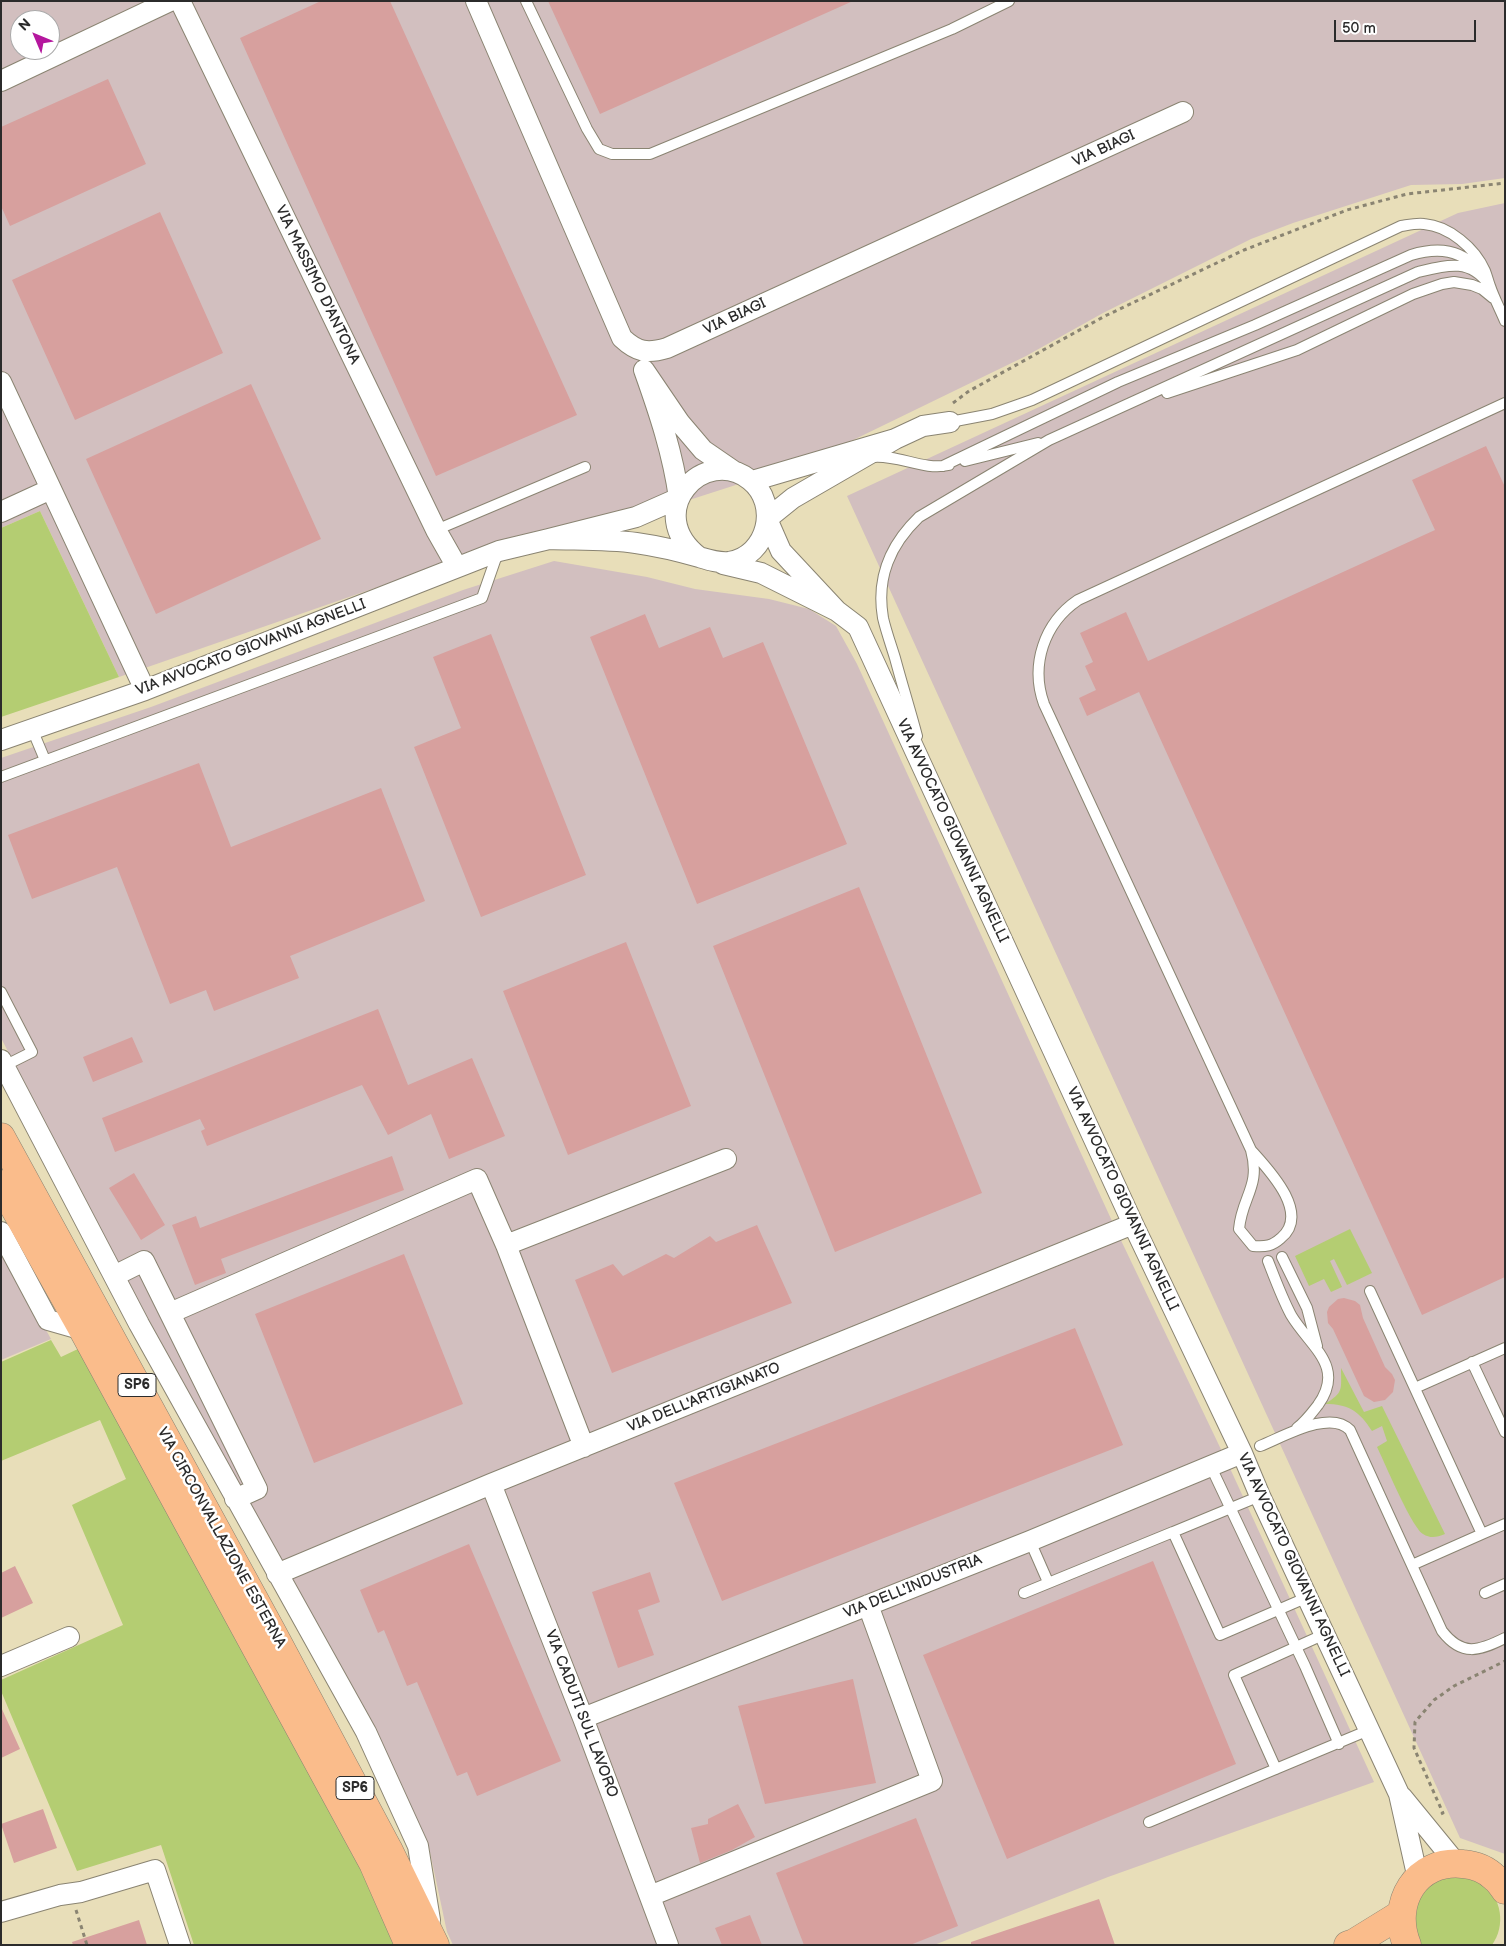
<!DOCTYPE html>
<style>
body{margin:0}
#map{position:relative;width:1506px;height:1946px;overflow:hidden;background:#e8deb9;font-family:"Balsamiq Sans",sans-serif}
canvas{display:block}
.frame{position:absolute;inset:0;border:2px solid #2b2b2b;pointer-events:none}
.north{position:absolute;left:10px;top:10px;width:50px;height:50px;box-sizing:border-box;background:#fff;border:1px solid #aaa;border-radius:50%;rotate:315deg;font-size:14px;font-weight:700;line-height:20px;text-align:center;color:#2b2b2b}
.north::after{content:'';display:block;margin:auto;width:18px;height:22px;background:#b5179e;clip-path:polygon(50% 0,100% 100%,50% 72%,0 100%)}
.scale{position:absolute;left:1334px;top:20px;width:142px;height:22px;box-sizing:border-box;border:2px solid #2b2b2b;border-top:0;padding-left:6px;font-size:15px;line-height:18px;white-space:nowrap;color:#2b2b2b;-webkit-text-stroke:4px #fff;paint-order:stroke}
</style>
<div id="map">
<canvas width="1506" height="1946"></canvas>
<div class="frame"></div>
<div class="north">N</div>
<div class="scale">50 m</div>
</div>
<script>
const context = document.querySelector('canvas').getContext('2d');
context.lineJoin = 'round';
function fillPath(path, color) {
  context.fillStyle = color;
  context.fill(path, 'evenodd');
}
function strokePath(path, color, width, dash) {
  context.strokeStyle = color;
  context.lineWidth = width;
  context.lineCap = dash ? 'butt' : 'round';
  context.setLineDash(dash || []);
  context.stroke(path);
}
function write(font, color, halo, rows, align = 'center') {
  context.font = font + ' "Balsamiq Sans",sans-serif';
  context.lineWidth = 5;
  context.setLineDash([]);
  context.textBaseline = 'middle';
  context.strokeStyle = halo;
  context.fillStyle = color;
  for (const [text, x, y, turn = 0] of rows) {
    context.save();
    context.translate(x, y);
    context.rotate((+turn || 0) * Math.PI / 180);
    context.textAlign = isNaN(turn) ? turn : align;
    if (halo) context.strokeText(text, 0, 0);
    context.fillText(text, 0, 0);
    context.restore();
  }
}
fillPath(new Path2D(`
 M1 1H1505V178L1462 184 1411 185 1293 223 1251 239 1103 313 1026 356 810 461 649 513 542 530 119 677 40 511 1 528ZM20 20H50V50H20Z
 M1505 203V1854L1460 1838 847 496 1458 213Z
 M554 561 647 577 695 589 769 599 809 609 836 626 857 664 1117 1232 1228 1464 1374 1782 1108 1877 934 1945H453L447 1932 428 1843 375 1728 148 1319 1 1038V758L151 707 463 590Z
 M1 1248 51 1339 1 1360Z`), '#d2bfbf');
fillPath(new Path2D(`
 M40 511 119 677 1 717V528Z
 M1350 1229 1372 1273 1347 1285 1334 1259 1330 1261 1342 1287 1331 1292 1324 1279 1309 1286 1295 1256Z
 M51 1340 61 1357 80 1348 365 1870 398 1945H194L161 1845 77 1871 1 1691V1680L123 1625 72 1505 126 1479 100 1420 1 1461V1362Z
 M1341 1368 1364 1412 1382 1406 1445 1534C1437 1537 1431 1539 1423 1534 1411 1526 1385 1463 1377 1447L1387 1441 1382 1426 1372 1431C1359 1411 1349 1404 1325 1404 1344 1392 1341 1390 1341 1368Z
 M1467 1877C1472 1879 1477 1881 1482 1884 1502 1897 1506 1926 1492 1945H1422C1406 1924 1416 1885 1443 1878 1450 1876 1459 1877 1467 1877Z`), '#b4cd72');
fillPath(new Path2D(`
 M321 1H390L577 415 436 476 240 38Z
 M548 1H853L600 114Z
 M108 79 146 164 10 226 1 206V127Z
 M160 212 223 353 75 420 12 280Z
 M251 384 321 539 156 614 86 459Z
 M1486 446 1505 487V1277L1422 1315 1139 692 1087 716 1079 698 1096 690 1085 666 1093 662 1080 633 1126 612 1148 661 1435 530 1412 480Z
 M645 614 659 648 710 627 723 658 763 642 847 844 697 904 590 637Z
 M491 634 586 875 481 917 414 747 461 728 433 657Z
 M199 763 231 847 381 788 425 901 290 956 299 978 214 1011 206 990 170 1004 117 867 32 899 8 835Z
 M859 887 982 1193 835 1252 713 946Z
 M626 942 691 1106 568 1155 503 991Z
 M378 1009 408 1085 472 1058 505 1136 449 1159 431 1114 388 1135 362 1085 207 1146 201 1131 205 1129 200 1119 115 1152 102 1118Z
 M132 1037 143 1062 93 1082 83 1057Z
 M392 1156 404 1190 221 1259 226 1273 195 1285 172 1225 196 1216 200 1228Z
 M134 1173 165 1225 141 1240 109 1188Z
 M757 1225 792 1303 612 1373 575 1280 613 1264 623 1276 666 1254 674 1258 710 1236 716 1242Z
 M404 1254 463 1404 314 1463 255 1314Z
 M1344 1298 1355 1301 1360 1305 1363 1318 1385 1367 1392 1374 1395 1380 1393 1392 1385 1400 1374 1402 1364 1396 1333 1329 1328 1323 1327 1312 1329 1307 1338 1299Z
 M1075 1328 1123 1445 722 1601 674 1483Z
 M469 1544 561 1761 477 1796 467 1772 457 1776 417 1682 407 1686 384 1630 378 1633 360 1590Z
 M1153 1561 1236 1764 1007 1859 923 1655Z
 M15 1566 33 1603 1 1618V1573Z
 M650 1572 660 1602 638 1610 654 1655 618 1668 592 1592Z
 M853 1679 876 1783 765 1804 738 1706Z
 M1 1707 20 1749 1 1758Z
 M738 1804 755 1837 732 1850 700 1863 691 1828 708 1824V1819Z
 M43 1809 57 1848 14 1863 1 1824Z
 M916 1818 958 1926 910 1945H804L776 1873Z
 M1099 1899 1115 1945H971V1942Z
 M750 1915 762 1945H722L715 1928Z
 M139 1920 147 1945H73L72 1942Z`), '#d7a09e');
const service = new Path2D(`
 M526 1 587 129 599 149 612 154H650L952 29 1009 1
 M1167 393 1297 350 1413 294 1442 284 1454 282 1472 285 1482 289 1493 298
 M950 422 992 414 1032 400 1401 226C1408 225 1416 223 1424 224 1449 226 1475 248 1485 271 1487 276 1488 281 1490 286 1494 298 1500 309 1505 321
 M872 457C898 454 923 471 949 465
 M965 461 1038 443
 M943 466 1118 382 1255 325 1411 255C1434 248 1459 248 1476 268
 M436 530 585 467
 M32 729 45 760
 M917 736C910 710 902 684 895 658 891 645 886 631 883 618 876 577 890 545 919 517L1049 440 1418 272C1447 265 1470 258 1489 285
 M1 777 482 598 498 552
 M1 992 32 1052 4 1066
 M1251 1150C1268 1169 1311 1213 1281 1238 1272 1246 1266 1247 1253 1246L1239 1229C1242 1196 1261 1187 1251 1150L1044 704C1030 665 1044 623 1078 600L1505 403
 M1282 1257 1307 1308 1317 1346
 M1268 1261C1275 1279 1282 1298 1291 1315 1310 1347 1346 1366 1318 1405 1311 1414 1306 1421 1297 1428
 M1370 1291 1482 1534 1412 1565
 M1472 1362 1505 1432
 M1415 1388 1505 1348
 M1260 1446C1283 1437 1330 1409 1350 1430L1442 1631C1462 1657 1479 1651 1505 1638
 M1211 1467 1305 1666 1339 1744
 M1260 1496 1173 1532 1220 1635 1308 1597
 M1482 1534 1505 1524
 M1030 1541 1048 1582
 M1024 1593 1173 1532
 M1485 1593 1505 1584
 M1276 1769 1234 1675 1325 1634
 M1149 1822 1369 1730`);
const minor = new Path2D(`
 M180 1 436 530 457 567
 M476 1 622 338C637 352 647 354 667 348L1183 112
 M1 81 170 1
 M1 382 145 690
 M895 439 923 426 950 422
 M1 512 51 489
 M699 557C641 512 704 444 750 480 780 504 768 556 729 562 718 563 709 560 699 557 679 551 657 546 636 543 608 539 578 540 549 539L636 517 679 498C673 454 659 412 644 370L680 423 703 450 735 472
 M723 564 761 573 837 611 781 551 767 519 793 498 895 439 752 481
 M837 611 858 627 1133 1224 1242 1453 1260 1496 1399 1794 1418 1879
 M1 740 145 690 499 551 549 539
 M1 1060 139 1324 366 1732 418 1846 430 1920
 M1 1232 48 1320 83 1330
 M506 1245 726 1159
 M114 1276 144 1261 257 1489 235 1499
 M170 1313 477 1179 506 1245 584 1447
 M491 1484 583 1718 668 1945
 M277 1574 491 1484 1133 1224
 M1 1666 69 1637
 M583 1718 1030 1541 1242 1453
 M1402 1797 1456 1863
 M650 1896 932 1781 868 1605
 M1 1912 60 1895 81 1892 155 1870 180 1945`);
const primary = new Path2D(`
 M1 1137 272 1632 388 1849 435 1945
 M1 1184 83 1330 373 1863 409 1945
 M1348 1945 1354 1943 1401 1914
 M1407 1945C1390 1903 1416 1859 1463 1864 1475 1865 1487 1870 1495 1878 1499 1881 1502 1886 1505 1890`);
strokePath(service, '#8a8472', 12);
strokePath(minor, '#8a8472', 22);
strokePath(primary, '#8a8472', 29);
strokePath(new Path2D(`
 M953 403 969 391 1105 316 1244 250 1347 210 1407 194 1505 183
 M1441 1814 1443 1813 1414 1748 1415 1722 1434 1700 1454 1686 1505 1661
 M76 1910 87 1945`), '#8a8472', 3, [4, 4]);
strokePath(service, '#fff', 10);
strokePath(minor, '#fff', 20);
strokePath(primary, '#fabc8b', 28);
for (const [x, y, w] of [
 [137,1385,38],
 [355,1788,38]
]) {
  const box = new Path2D();
  box.roundRect(x - w / 2, y - 11.5, w, 23, 4);
  context.fillStyle = '#fff';
  context.fill(box);
  strokePath(box, '#2b2b2b', 1);
}
write('bold 14px', '#2b2b2b', null, [
 ["SP6",137,1385],
 ["SP6",355,1788]
]);
write('15px', '#2b2b2b', '#fff', [
 ["VIA BIAGI",1104,149,-25],
 ["VIA MASSIMO D'ANTONA",317,285,64],
 ["VIA BIAGI",735,317,-25],
 ["VIA AVVOCATO GIOVANNI AGNELLI",251,648,-21],
 ["VIA AVVOCATO GIOVANNI AGNELLI",952,831,65],
 ["VIA AVVOCATO GIOVANNI AGNELLI",1122,1199,65],
 ["VIA DELL'ARTIGIANATO",704,1398,-22],
 ["VIA CIRCONVALLAZIONE ESTERNA",221,1538,61],
 ["VIA AVVOCATO GIOVANNI AGNELLI",1293,1565,65],
 ["VIA DELL'INDUSTRIA",913,1587,-22],
 ["VIA CADUTI SUL LAVORO",581,1714,69]
]);
</script>
